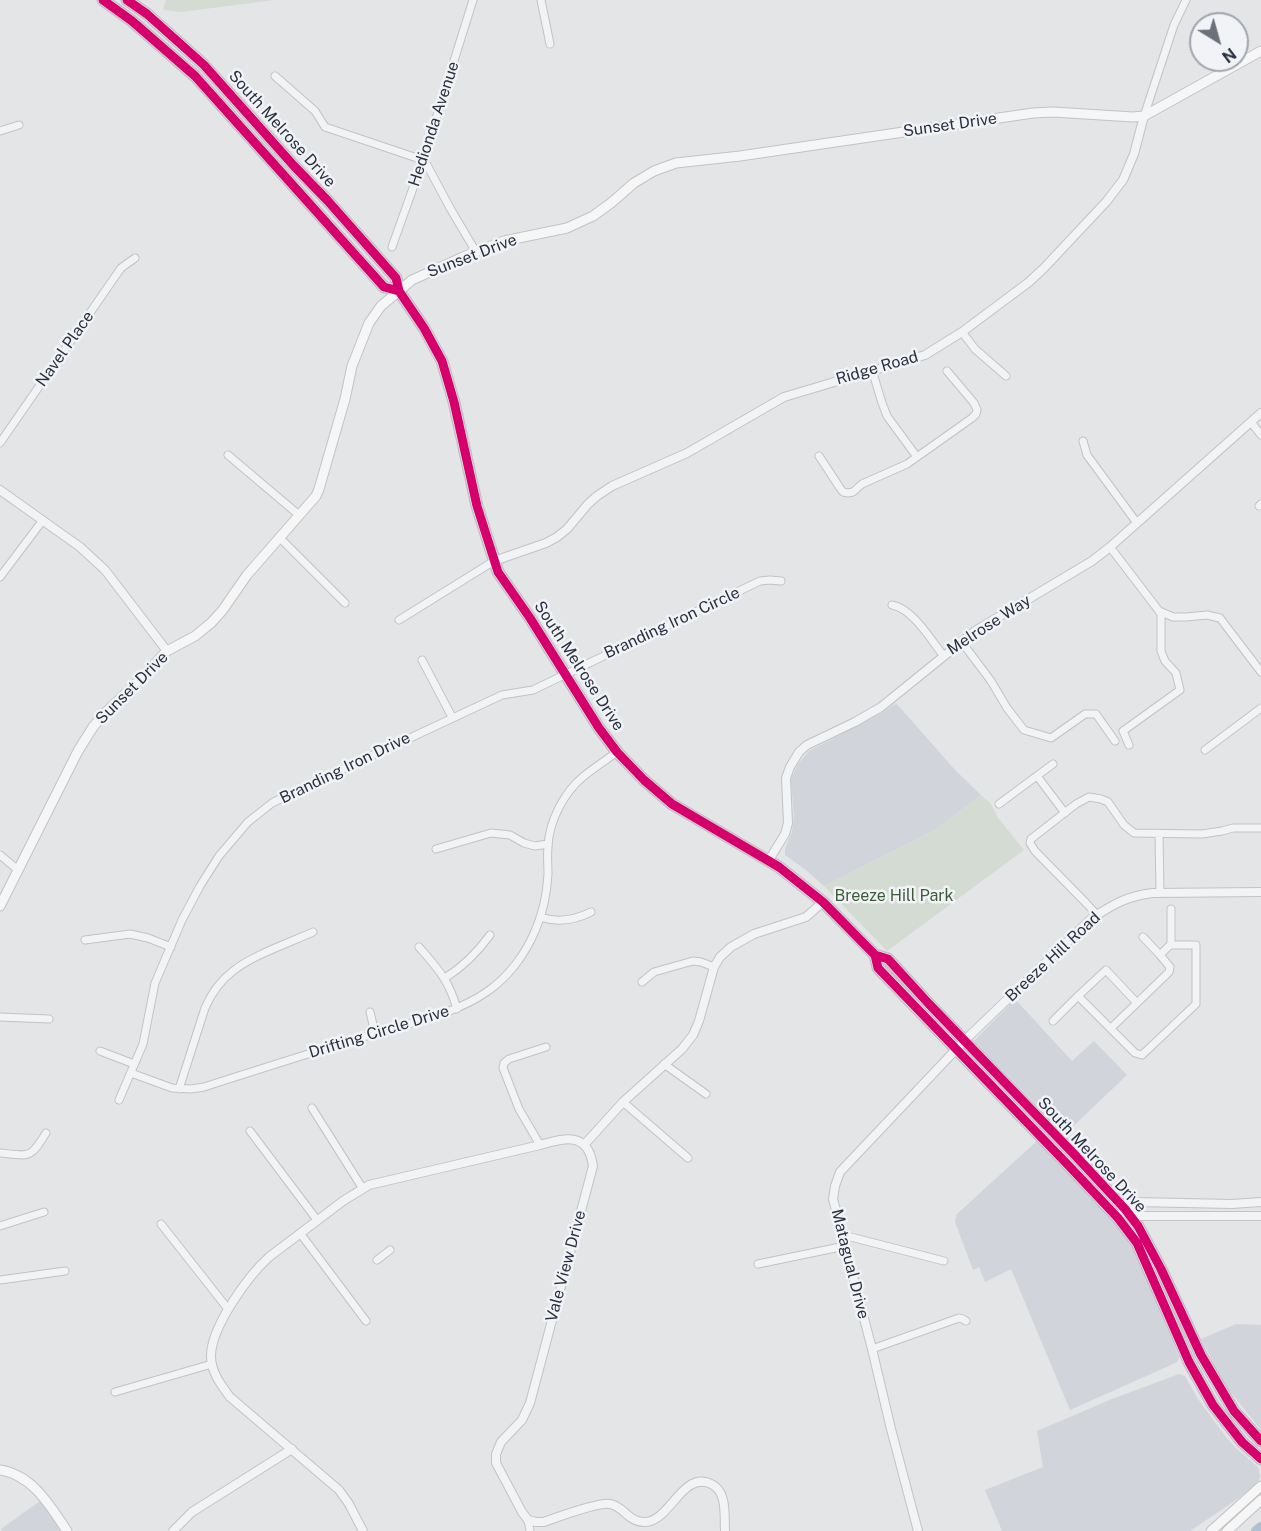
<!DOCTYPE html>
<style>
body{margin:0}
#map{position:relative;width:1261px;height:1531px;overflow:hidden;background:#e3e5e7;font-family:"Public Sans",sans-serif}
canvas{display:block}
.north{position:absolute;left:1189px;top:12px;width:60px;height:60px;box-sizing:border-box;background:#f1f3f7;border:2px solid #a1a5ae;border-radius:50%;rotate:143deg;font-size:16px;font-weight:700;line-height:24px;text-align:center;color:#2a3141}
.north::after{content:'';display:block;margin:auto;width:21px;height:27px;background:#6b707b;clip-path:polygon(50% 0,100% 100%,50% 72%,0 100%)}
</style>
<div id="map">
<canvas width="1261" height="1531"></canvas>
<div class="north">N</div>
</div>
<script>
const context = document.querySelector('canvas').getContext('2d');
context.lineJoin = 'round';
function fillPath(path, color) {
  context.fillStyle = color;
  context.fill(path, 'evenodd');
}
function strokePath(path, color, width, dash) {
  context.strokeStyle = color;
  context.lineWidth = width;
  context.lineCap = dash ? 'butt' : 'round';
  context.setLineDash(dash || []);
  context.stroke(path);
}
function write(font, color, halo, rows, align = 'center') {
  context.font = font + ' "Public Sans",sans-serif';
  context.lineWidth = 5;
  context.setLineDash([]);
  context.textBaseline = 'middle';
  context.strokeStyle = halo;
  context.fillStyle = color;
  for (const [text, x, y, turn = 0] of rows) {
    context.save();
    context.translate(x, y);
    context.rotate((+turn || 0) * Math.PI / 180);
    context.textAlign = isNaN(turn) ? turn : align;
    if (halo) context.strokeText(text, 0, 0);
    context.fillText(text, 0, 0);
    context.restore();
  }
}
fillPath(new Path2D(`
 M896 703 956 771 981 795 935 830 824 886 806 870 785 855V849L792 831 794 817 791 780 797 765 809 751 883 712Z
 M1015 999 1072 1061 1094 1041 1127 1075 1065 1134 974 1041Z
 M1037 1141 1109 1216 1129 1242 1139 1259 1160 1307 1163 1318 1179 1357 1178 1361 1171 1365 1070 1410 1011 1269 985 1282 979 1267 973 1270 955 1222 957 1214Z
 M1236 1324 1261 1325V1430L1225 1385 1201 1339Z
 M1179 1374 1185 1376 1198 1399 1226 1437 1236 1448 1258 1467 1260 1477 1257 1483 1236 1500 1190 1531H1002L985 1490 1043 1467 1037 1431 1112 1399Z
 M40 1501 62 1531H2L1 1529Z`), '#d1d4da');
fillPath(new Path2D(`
 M166 0H274L181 12 163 10Z
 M981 795 991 804 998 818 1024 850 887 951 824 886 935 830Z`), '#d3dbd3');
strokePath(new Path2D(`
 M1256 1531 1261 1527`), '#b2bfd1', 10);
const minor = new Path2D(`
 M541 0 550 44
 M275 76 315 111 325 127 423 160 427 165 450 208 476 252
 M1144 116 1174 25 1186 0
 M0 131 19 125
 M392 247 423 160 473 0
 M962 332 975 349 1006 376
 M872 370 882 403 887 416 917 457
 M1251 422 1261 435
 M1083 441 1087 455 1137 523
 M0 443 121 268 135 258
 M228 455 299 515
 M819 456 840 488 843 492 848 493 853 492 862 484 907 464 972 418 976 414 977 410 974 403 947 371
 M1259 506 1261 504
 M279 537 345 603
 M1110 547 1159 611 1173 617H1186L1207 615 1220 618 1261 672
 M0 577 43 520
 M892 605C912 608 931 640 943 655
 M399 620 494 561
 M961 641 991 681 1007 708 1024 730 1051 738 1085 714H1096L1115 741
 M422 660 452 717
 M1129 745 1123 731 1180 690 1176 673 1165 661 1161 651V614L1159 611
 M1205 750 1261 708
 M1037 776 1065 813
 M999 804 1053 764
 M1159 834 1160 893
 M436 849 491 833 510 835 524 843 535 846 548 844
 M0 855 18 870
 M1097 915 1086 903 1035 851 1030 843 1031 839 1076 804 1089 797 1101 799 1108 802 1124 825 1134 833 1202 834 1222 831 1233 828H1261
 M540 917C558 923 575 920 591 912
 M1143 937 1160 955 1171 944V909
 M85 940 130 934 148 938 171 947
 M419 947C438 969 449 980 457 1009
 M1160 955 1170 967 1169 972 1137 1003 1106 970 1078 996 1135 1053 1142 1055 1196 1004V945H1173L1171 944
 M445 978C464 966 477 953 490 935
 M642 982 654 972 693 961 701 962 714 967
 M370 1012 375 1033
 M0 1017 49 1019
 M1053 1021 1078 996
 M1111 1028 1137 1003
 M100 1051 134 1064
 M664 1064 706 1094
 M131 1073 172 1088 191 1089 204 1087C260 1069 317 1051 373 1034 412 1022 454 1015 488 991 508 977 525 955 535 931 543 913 547 893 548 874 548 865 547 856 548 847 549 821 564 792 584 776 595 767 606 760 617 752
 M179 1089 205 1008C211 994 220 981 233 971 253 955 289 943 313 932
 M119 1100 143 1044 155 983 182 920 200 886 219 856 248 822 272 803 286 796 502 695 533 690 760 581 770 580 781 581
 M623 1102 688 1158
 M312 1108 363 1189
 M250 1131 317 1220
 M540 1145 519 1109 503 1068 504 1063 509 1059 546 1047
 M0 1153C30 1156 30 1159 46 1133
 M161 1224 228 1309
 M0 1226 44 1212
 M300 1233 366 1321
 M843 1235 944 1261
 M377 1260 390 1250
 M758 1264 845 1246
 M0 1280 65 1271
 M872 1349 959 1318 963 1319 966 1321
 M115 1392 212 1364
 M528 1520 530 1531`);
const tertiary = new Path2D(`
 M0 490 80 547 105 570 167 651
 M494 561 546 543 557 537 567 529 588 504 597 496 612 486 687 453 784 397 925 355 962 332 1029 282 1044 268 1106 202 1123 180 1134 154 1144 116
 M769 860 785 834 788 823 786 778 790 767 799 752 807 745 855 722 881 707 975 631 1092 561 1110 547 1261 413
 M584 1145 623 1102 682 1049 693 1035 699 1021 714 967 720 957 731 947 754 934 806 917 823 902
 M1125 1210 1140 1216H1261
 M1118 1218 1125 1209 1135 1202 1232 1204 1261 1202
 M173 1531 192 1512 292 1449
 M363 1531 349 1504 339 1490 230 1397C221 1385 211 1372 211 1356 211 1327 248 1276 269 1257L343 1201 369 1185 540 1145C565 1138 588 1131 593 1166L530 1403 522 1420 501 1442 496 1454V1463L522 1512 528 1520 536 1522H544C558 1517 598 1502 610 1504 624 1506 628 1523 646 1522 670 1520 682 1473 709 1483 728 1490 724 1514 725 1531
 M918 1531 891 1429 872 1349 833 1199 835 1186 840 1172 964 1041 1092 918C1114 904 1127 896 1153 893L1261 892`);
const secondary = new Path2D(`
 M0 906 78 751 93 727 104 714 146 674 160 658 167 651 195 636 211 623 222 611 247 575 316 496 319 489 345 399 352 366 369 323 381 306 412 280 463 257 504 241 567 228 593 216 611 203 634 183 654 171 676 163 740 156 1033 113 1053 112 1133 117 1144 116 1261 51
 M0 1470C33 1475 50 1506 67 1531
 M1211 1531 1261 1486
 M1227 1531 1261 1500`);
const primary = new Path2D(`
 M103 0 132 21 195 76 384 287 399 291
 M127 0 147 14 204 65 294 166 327 200 396 278 399 291 424 328 442 361 454 402 477 506 498 572 530 618 599 728 617 752 644 780 672 804 779 867 823 902 875 955 888 959 929 1004 1073 1153 1125 1209 1138 1226 1161 1269 1201 1355 1234 1411 1261 1441
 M875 955 878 968 1069 1166 1118 1218 1137 1243 1189 1362 1213 1405 1242 1442 1261 1459`);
strokePath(minor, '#c1c3c5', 9);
strokePath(tertiary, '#c1c3c5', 10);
strokePath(secondary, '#c1c3c5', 11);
strokePath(primary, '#c0c2c5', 13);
strokePath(minor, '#f2f3f5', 7);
strokePath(tertiary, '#f2f3f5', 8);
strokePath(secondary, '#f6f6f7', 9);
strokePath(primary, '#f6f6f7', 10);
strokePath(new Path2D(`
 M103 0 132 21 195 76 384 287 399 291
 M127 0 147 14 204 65 294 166 327 200 396 278 399 291 424 328 442 361 454 402 477 506 498 572 530 618 599 728 617 752 644 780 672 804 779 867 823 902 875 955 888 959 929 1004 1073 1153 1125 1209 1138 1226 1161 1269 1201 1355 1234 1411 1261 1441
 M875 955 878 968 1069 1166 1118 1218 1137 1243 1189 1362 1213 1405 1242 1442 1261 1459`), '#d6006c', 9);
write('16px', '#2a3141', '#f1f3f7', [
 ["Hedionda Avenue",434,124,-72],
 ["Sunset Drive",950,125,-8],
 ["South Melrose Drive",282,129,48],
 ["Sunset Drive",472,256,-21],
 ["Navel Place",65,349,-55],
 ["Ridge Road",877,368,-16],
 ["Branding Iron Circle",672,623,-25],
 ["Melrose Way",989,625,-33],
 ["South Melrose Drive",579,666,57],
 ["Sunset Drive",132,688,-45],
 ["Branding Iron Drive",345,768,-26],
 ["Breeze Hill Road",1053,957,-43],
 ["Drifting Circle Drive",379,1032,-17],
 ["South Melrose Drive",1092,1155,47],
 ["Matagual Drive",850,1264,76],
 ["Vale View Drive",566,1266,-75]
]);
write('16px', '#3c5c37', '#f1f3f7', [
 ["Breeze Hill Park",894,896]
]);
</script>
